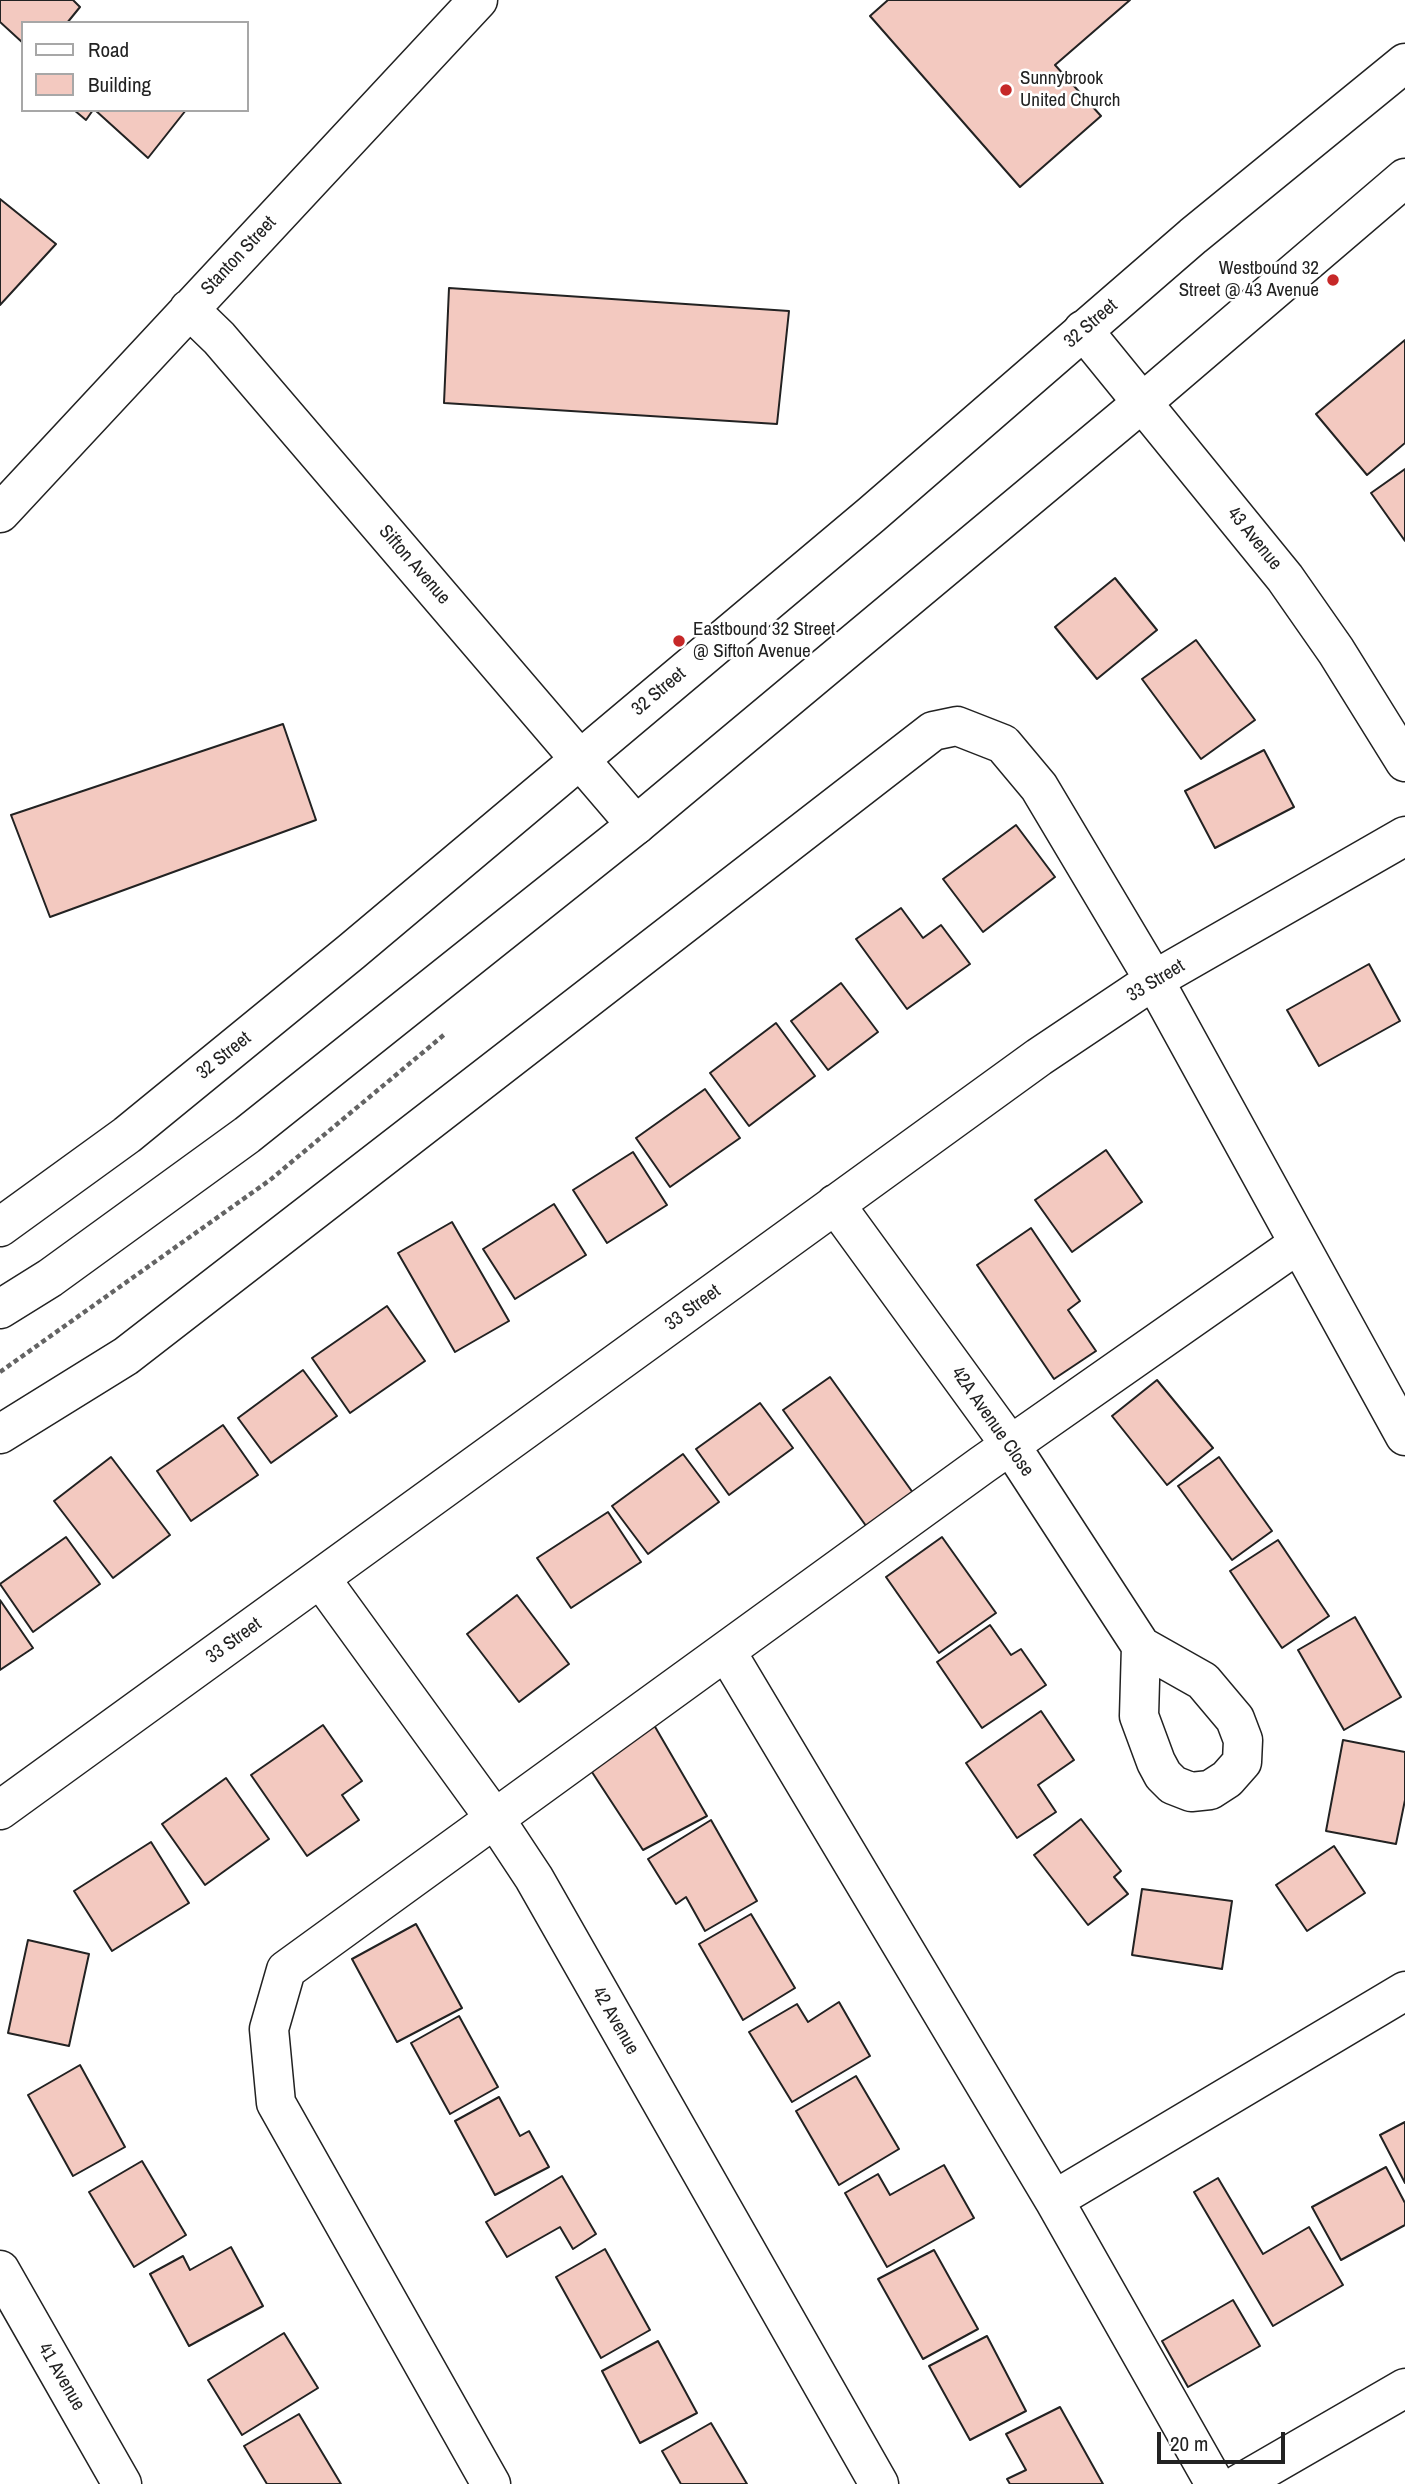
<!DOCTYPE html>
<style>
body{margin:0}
#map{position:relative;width:1405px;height:2484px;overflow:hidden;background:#fff;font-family:"Archivo Narrow",sans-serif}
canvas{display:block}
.legend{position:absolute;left:21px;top:21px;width:228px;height:91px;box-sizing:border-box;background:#fff;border:2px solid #a7a7a7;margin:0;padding:9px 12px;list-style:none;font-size:21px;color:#222}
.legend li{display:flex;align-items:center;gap:14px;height:35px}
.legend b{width:35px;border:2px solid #a7a7a7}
.scale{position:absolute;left:1157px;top:2432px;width:128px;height:32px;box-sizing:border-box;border:4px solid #222;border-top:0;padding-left:9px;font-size:21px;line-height:24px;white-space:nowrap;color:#222;-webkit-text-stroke:5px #fff;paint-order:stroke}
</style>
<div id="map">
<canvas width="1405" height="2484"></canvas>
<ul class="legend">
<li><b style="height:9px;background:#fff"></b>Road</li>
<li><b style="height:19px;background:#f3c9c0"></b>Building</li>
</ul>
<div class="scale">20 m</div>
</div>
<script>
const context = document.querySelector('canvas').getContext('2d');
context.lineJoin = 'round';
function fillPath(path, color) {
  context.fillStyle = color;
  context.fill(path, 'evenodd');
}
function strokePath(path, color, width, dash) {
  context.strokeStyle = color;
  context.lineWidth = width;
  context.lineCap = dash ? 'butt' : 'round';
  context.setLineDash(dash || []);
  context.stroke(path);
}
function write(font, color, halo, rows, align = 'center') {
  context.font = font + ' "Archivo Narrow",sans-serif';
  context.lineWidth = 5;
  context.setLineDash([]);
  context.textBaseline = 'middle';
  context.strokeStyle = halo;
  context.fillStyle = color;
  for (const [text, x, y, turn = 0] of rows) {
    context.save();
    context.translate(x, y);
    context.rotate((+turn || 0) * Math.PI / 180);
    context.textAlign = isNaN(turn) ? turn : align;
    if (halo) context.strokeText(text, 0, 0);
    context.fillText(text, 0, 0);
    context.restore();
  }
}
const building = new Path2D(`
 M0 0H73L80 7 67 23H23V43L0 22Z
 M888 0H1130L1055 65 1101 116 1020 187 870 16Z
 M74 110H93L86 120Z
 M95 110H186L148 158Z
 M0 199 56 244 0 305Z
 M449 288 789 311 777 424 444 403Z
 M1405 340V443L1367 475 1316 414Z
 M1405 469V541L1371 493Z
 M1115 578 1157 630 1097 679 1055 627Z
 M1196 640 1255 720 1201 759 1142 679Z
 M283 724 316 820 50 917 11 815Z
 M1264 750 1294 807 1215 848 1185 791Z
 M1016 825 1055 877 983 932 943 879Z
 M901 908 923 938 941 925 970 964 907 1009 856 939Z
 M1369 964 1400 1021 1319 1066 1287 1010Z
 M841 983 878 1032 828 1070 791 1021Z
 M776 1023 815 1076 749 1126 710 1073Z
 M705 1089 740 1138 670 1187 636 1138Z
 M1106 1150 1142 1202 1072 1252 1035 1200Z
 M633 1152 667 1205 607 1243 573 1190Z
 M554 1204 586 1255 515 1299 483 1249Z
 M452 1222 509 1321 455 1352 398 1253Z
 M1031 1228 1080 1301 1068 1310 1096 1351 1054 1379 977 1265Z
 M387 1306 425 1361 350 1413 312 1358Z
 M303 1370 337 1416 271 1463 238 1418Z
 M830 1377 916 1497 869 1530 783 1410Z
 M1157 1380 1213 1448 1167 1485 1112 1416Z
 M760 1403 793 1448 729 1495 696 1449Z
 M223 1425 258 1475 191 1521 157 1471Z
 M683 1454 719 1502 648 1554 612 1506Z
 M111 1457 170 1535 113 1578 54 1501Z
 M1219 1457 1272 1531 1232 1560 1178 1486Z
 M608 1512 641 1562 571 1608 537 1558Z
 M66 1537 100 1584 33 1632 0 1584Z
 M942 1537 996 1613 939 1653 886 1577Z
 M1278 1540 1329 1616 1282 1648 1230 1571Z
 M517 1595 569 1664 519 1702 467 1634Z
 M0 1600 33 1648 0 1670Z
 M1355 1617 1401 1697 1344 1730 1298 1650Z
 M990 1625 1011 1655 1021 1649 1046 1685 982 1728 937 1662Z
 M1041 1711 1074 1760 1038 1785 1056 1812 1017 1838 966 1763Z
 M323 1725 362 1781 342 1795 359 1820 307 1856 251 1775Z
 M654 1725 707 1816 643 1850 588 1766Z
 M1343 1740 1405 1752V1800L1396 1844 1326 1831Z
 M226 1778 269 1839 205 1885 162 1824Z
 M1081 1819 1121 1871 1114 1877 1128 1894 1088 1925 1034 1855Z
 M711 1820 757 1901 705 1931 686 1897 676 1904 648 1859Z
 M151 1842 189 1903 112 1951 74 1891Z
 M1334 1846 1365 1893 1307 1931 1276 1885Z
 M1142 1889 1232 1901 1222 1969 1132 1955Z
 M751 1914 795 1988 743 2020 699 1944Z
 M416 1924 462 2008 397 2042 352 1959Z
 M28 1940 89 1954 69 2046 8 2033Z
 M839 2002 870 2056 792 2102 749 2032 797 2004 808 2022Z
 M459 2016 498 2087 450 2114 411 2043Z
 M80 2065 125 2147 73 2176 28 2095Z
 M856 2076 899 2149 839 2185 796 2111Z
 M499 2097 520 2136 529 2131 549 2167 495 2195 455 2121Z
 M1405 2122V2183L1380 2135Z
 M142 2161 186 2235 134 2267 89 2192Z
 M944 2165 974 2218 887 2267 845 2193 878 2174 890 2195Z
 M1386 2167 1405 2203V2225L1341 2260 1312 2207Z
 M562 2176 596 2234 573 2249 560 2227 507 2257 486 2222Z
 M1218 2178 1263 2254 1309 2227 1343 2285 1273 2326 1194 2192Z
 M231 2247 263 2306 189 2346 150 2274 183 2256 190 2270Z
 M605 2249 650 2330 601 2358 556 2277Z
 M934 2250 978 2329 923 2359 878 2279Z
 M1233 2300 1260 2346 1188 2387 1162 2341Z
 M284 2333 318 2388 242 2435 208 2380Z
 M987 2336 1026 2411 970 2440 929 2366Z
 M658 2341 697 2413 640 2443 602 2371Z
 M1060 2407 1103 2484H1010L1007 2479 1026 2470 1006 2434Z
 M299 2414 341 2484H267L244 2446Z
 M711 2423 747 2484H681L662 2451Z`);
fillPath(building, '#f3c9c0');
strokePath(building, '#222', 2);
const minor = new Path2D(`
 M189 309 219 338 636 825
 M1083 330 1285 578 1336 651 1405 762
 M0 513 478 0
 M835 1204 1011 1446 1141 1646 1203 1681 1235 1719 1243 1740 1242 1762 1227 1779 1210 1790 1191 1792 1173 1785 1163 1775 1156 1762 1139 1716 1141 1646
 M0 1434 126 1356 933 731 957 726 1003 744 1039 787 1154 980 1405 1436
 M321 1579 495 1819 534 1878 879 2484
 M726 1651 1054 2200 1215 2484
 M0 1810 1039 1057 1154 980 1405 836
 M1054 2200 1405 1991
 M0 2270 122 2484
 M491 2484 276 2103 269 2029 286 1970 982 1465 1298 1244
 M1239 2484 1405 2388`);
const major = new Path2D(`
 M0 1227 127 1135 351 952 871 515 1193 236 1405 63
 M0 1309 50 1278 247 1135 636 825 1143 402 1405 178`);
strokePath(minor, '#222', 41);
strokePath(major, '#222', 41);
strokePath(new Path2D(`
 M0 1372 270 1180 445 1034`), '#646464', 4.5, [5, 3.5]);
strokePath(minor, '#fff', 38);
strokePath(major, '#fff', 38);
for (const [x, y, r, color] of [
 [1006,90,7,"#c62828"],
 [1333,280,7,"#c62828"],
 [679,641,7,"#c62828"]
]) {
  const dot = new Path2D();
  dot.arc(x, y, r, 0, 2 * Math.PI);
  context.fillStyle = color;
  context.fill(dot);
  strokePath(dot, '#fff', 2.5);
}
write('19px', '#222', '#fff', [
 ["Sunnybrook",1020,79],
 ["United Church",1020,101],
 ["Westbound 32",1319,269,"right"],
 ["Street @ 43 Avenue",1319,291,"right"],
 ["Eastbound 32 Street",693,630],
 ["@ Sifton Avenue",693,652]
], 'left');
write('19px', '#222', '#fff', [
 ["Stanton Street",239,256,-47],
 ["32 Street",1091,324,-41],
 ["43 Avenue",1254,539,51],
 ["Sifton Avenue",414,565,49],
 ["32 Street",659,692,-40],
 ["33 Street",1156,981,-31],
 ["32 Street",224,1056,-39],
 ["33 Street",693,1308,-36],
 ["42A Avenue Close",992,1422,55],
 ["33 Street",234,1641,-36],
 ["42 Avenue",615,2021,60],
 ["41 Avenue",61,2377,60]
]);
</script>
